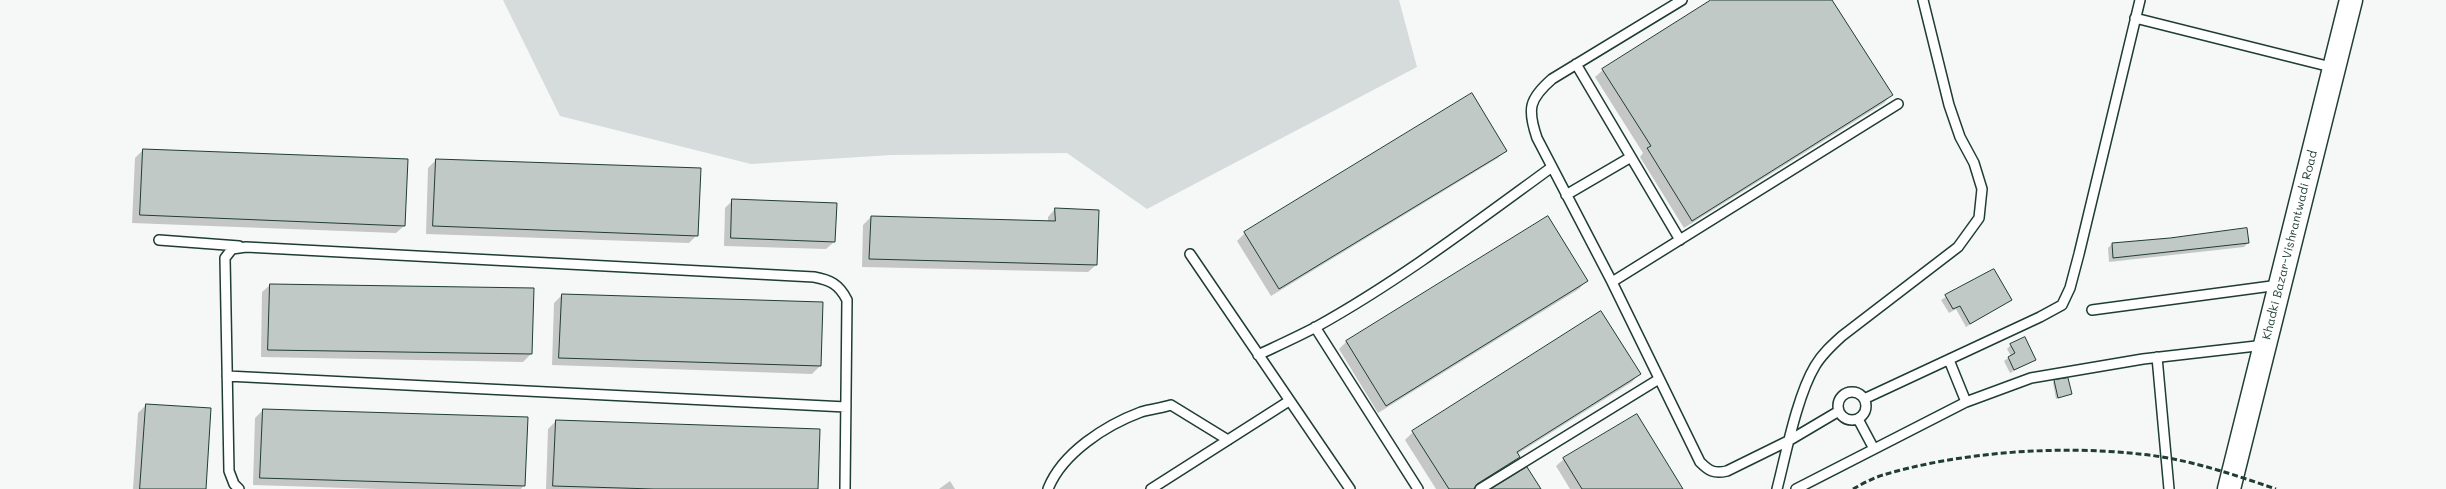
<!DOCTYPE html>
<style>
body{margin:0}
canvas{display:block;background:#f6f7f7}
</style>
<canvas width="2446" height="489"></canvas>
<script>
const context = document.querySelector('canvas').getContext('2d');
context.lineJoin = 'round';
function fillPath(path, color) {
  context.fillStyle = color;
  context.fill(path, 'evenodd');
}
function strokePath(path, color, width, dash) {
  context.strokeStyle = color;
  context.lineWidth = width;
  context.lineCap = dash ? 'butt' : 'round';
  context.setLineDash(dash || []);
  context.stroke(path);
}
function write(font, color, halo, rows, align = 'center') {
  context.font = font + ' Mali,sans-serif';
  context.lineWidth = 4;
  context.setLineDash([]);
  context.textBaseline = 'middle';
  context.strokeStyle = halo;
  context.fillStyle = color;
  for (const [text, x, y, turn = 0] of rows) {
    context.save();
    context.translate(x, y);
    context.rotate((+turn || 0) * Math.PI / 180);
    context.textAlign = isNaN(turn) ? turn : align;
    if (halo) context.strokeText(text, 0, 0);
    context.fillText(text, 0, 0);
    context.restore();
  }
}
fillPath(new Path2D(`
 M503 0H1399L1417 67 1147 209 1067 153 891 155 751 164 560 116Z`), '#d6dcdb');
fillPath(new Path2D(`
 M1713 0H1831L1891 95 1884 103 1684 228 1640 157 1643 153 1595 77 1603 70Z
 M143 150 404 226 396 233 132 223 135 158Z
 M1506 150 1498 158 1271 296 1237 241 1245 233Z
 M436 160 700 169 697 235 689 243 426 234 428 168Z
 M733 200 834 242 826 249 724 246 725 208Z
 M1055 209 1096 265 1088 272 862 267 863 225 871 217 1048 222V217Z
 M2248 243 2244 247 2109 262 2108 248 2112 244Z
 M1972 280 2010 300 1966 327 1956 309 1949 313 1941 300Z
 M1586 281 1579 289 1378 413 1339 349 1346 342Z
 M270 285 531 354 523 362 261 357 262 292Z
 M562 295 822 303 820 366 812 374 552 365 554 303Z
 M2011 345 2034 360 2010 373 2004 361 2011 356 2007 349Z
 M1639 374 1632 382 1517 454 1519 457 1511 465 1474 489H1436L1405 440 1413 432Z
 M2054 381 2071 394 2056 399 2053 383Z
 M146 405 210 409 205 489H133L138 413Z
 M263 410 524 485 521 489H379L253 485 255 418Z
 M556 421 817 489H546L548 429Z
 M1564 459 1681 489H1570L1556 466Z
 M950 481 955 489H939Z`), '#0003');
const building = new Path2D(`
 M1711 0H1832L1893 95 1692 221 1647 148 1651 146 1602 69Z
 M1472 93 1507 151 1279 289 1244 232Z
 M143 149 408 159 405 226 140 215Z
 M436 159 701 168 698 236 433 226Z
 M732 199 837 203 835 242 731 238Z
 M1055 208 1099 210 1097 265 869 259 871 216 1055 221Z
 M1548 216 1588 281 1386 406 1346 341Z
 M2247 228 2249 243 2113 258 2112 243 2170 238Z
 M1994 269 2012 300 1970 324 1960 306 1953 309 1945 295Z
 M270 284 534 288 532 354 268 350Z
 M562 294 823 302 821 366 559 358Z
 M1601 311 1641 374 1517 452 1520 457 1477 484 1474 489H1449L1412 431Z
 M2025 337 2036 360 2014 370 2008 357 2015 353 2010 344Z
 M2068 378 2072 394 2058 398 2054 380Z
 M146 404 211 408 206 489H140Z
 M263 409 528 417 525 486 260 478Z
 M1637 414 1683 489H1582L1563 458Z
 M556 420 820 429 818 489H654L553 486Z
 M1527 467 1541 489H1491Z`);
fillPath(building, '#c0c9c6');
strokePath(building, '#1f3d34', 1);
const lane = new Path2D(`
 M1682 0 1552 79C1529 99 1527 109 1537 138L1612 282 1700 462C1709 471 1714 474 1727 471L1790 440 1839 411
 M2135 18 2335 68
 M1576 64 1680 240
 M1566 195 1631 157
 M159 240 239 246
 M1190 254 1350 489
 M1612 282 1898 104
 M2092 310 2279 285
 M1315 327 1418 489
 M1258 355C1277 346 1297 337 1316 327 1399 281 1475 223 1552 167
 M2157 357 2169 489
 M1949 360 1966 402
 M227 376 846 407
 M1838 406a14 14 0 1 1 28 0a14 14 0 1 1-28 0Z
 M1864 399 2040 317 2062 305 2070 288 2079 254 2140 0
 M1858 419 1874 449
 M239 489 234 484 229 471 225 258 232 249 246 247 814 277C830 280 839 284 847 300L845 489
 M1048 489C1062 453 1106 425 1141 412 1151 409 1162 408 1171 405L1228 440
 M1151 489 1289 401
 M1480 489 1659 379
 M1777 489C1786 454 1797 396 1815 366 1822 354 1832 345 1842 336L1958 247 1979 218 1982 189 1974 163 1960 137 1949 105 1923 0
 M1796 489 1966 402 2031 378 2143 359 2265 345`);
const secondary = new Path2D(`
 M2229 489 2351 0`);
strokePath(lane, '#1f3d34', 12);
strokePath(secondary, '#1f3d34', 25);
strokePath(lane, '#fff', 9);
strokePath(secondary, '#fff', 22);
strokePath(new Path2D(`
 M1853 489C1862 484 1873 478 1883 475 1960 452 2059 445 2139 454 2185 458 2232 474 2276 489`), '#1f3d34', 3, [6, 3]);
write('12px', '#1f3d34', '#fff', [
 ["Khadki Bazar-Vishrantwadi Road",2290,245,-76]
]);
</script>
